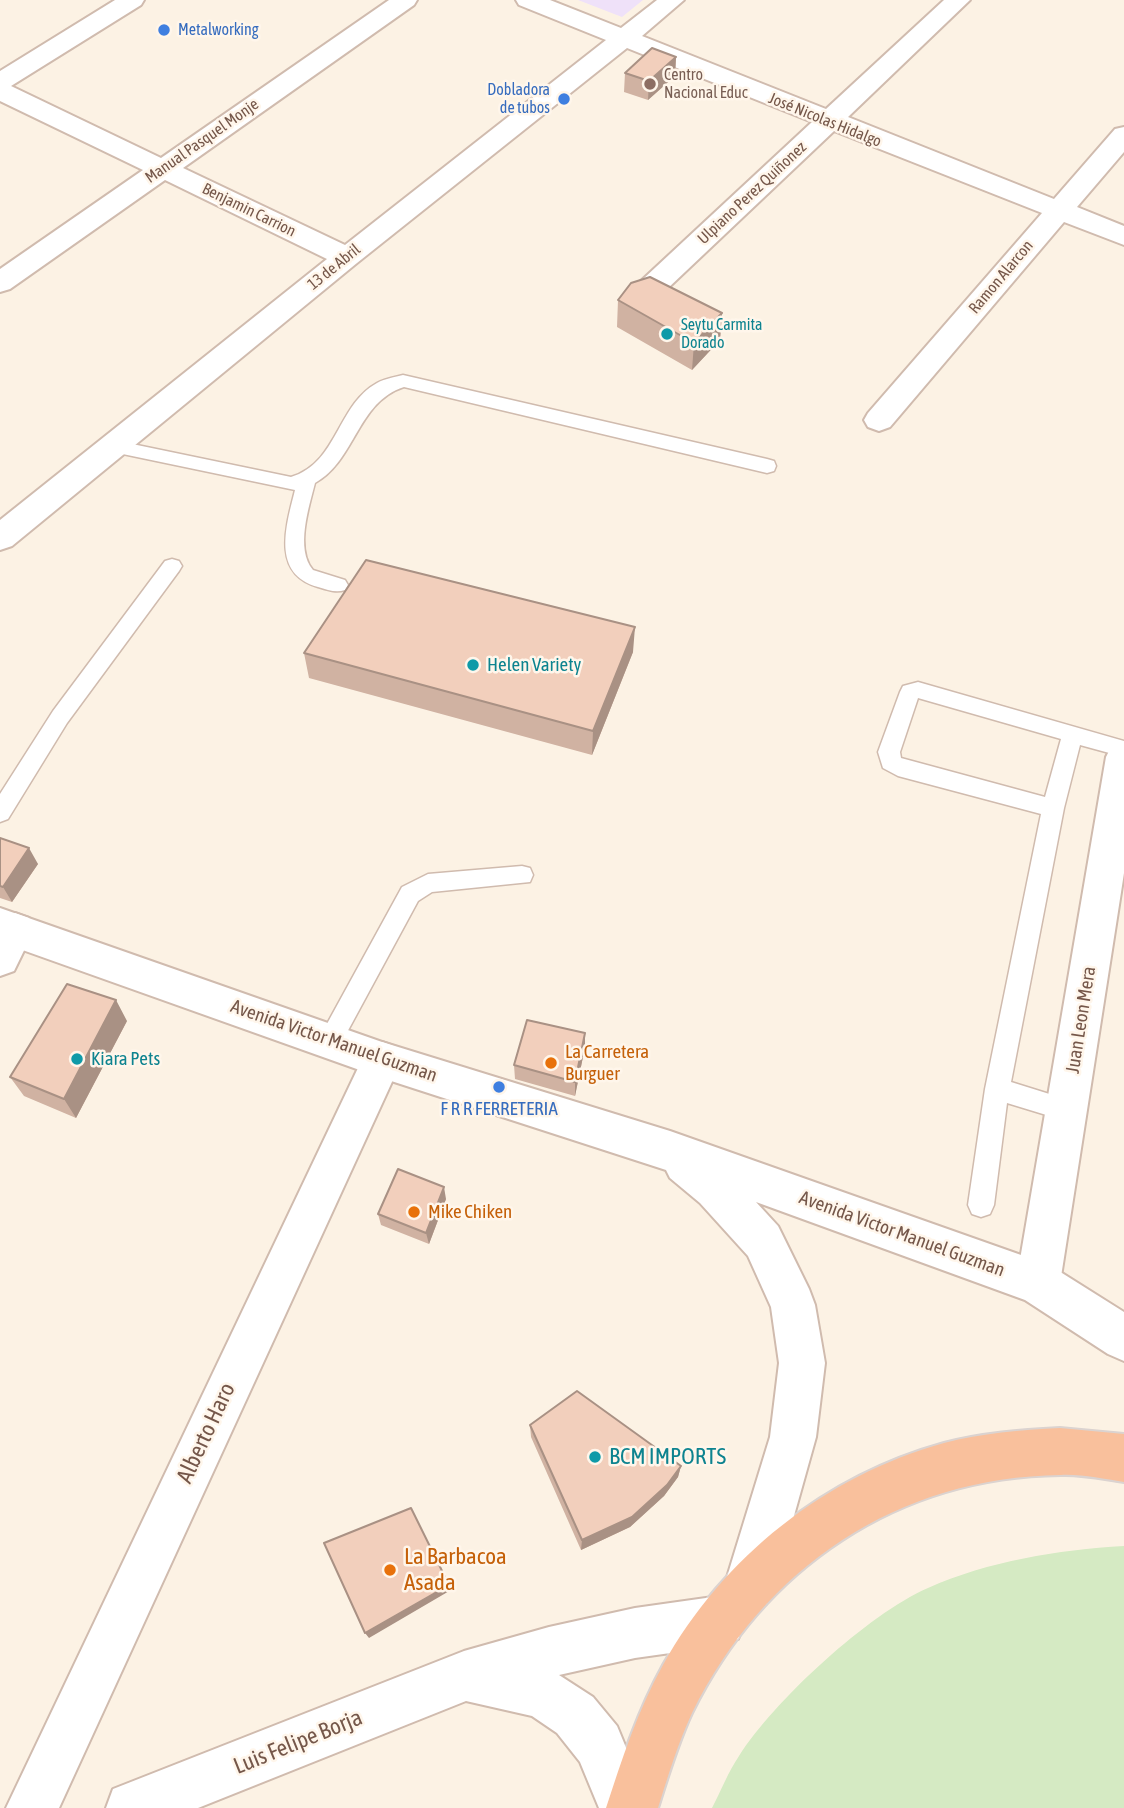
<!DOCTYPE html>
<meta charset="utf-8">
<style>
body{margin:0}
canvas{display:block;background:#fcf2e4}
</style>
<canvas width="1124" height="1808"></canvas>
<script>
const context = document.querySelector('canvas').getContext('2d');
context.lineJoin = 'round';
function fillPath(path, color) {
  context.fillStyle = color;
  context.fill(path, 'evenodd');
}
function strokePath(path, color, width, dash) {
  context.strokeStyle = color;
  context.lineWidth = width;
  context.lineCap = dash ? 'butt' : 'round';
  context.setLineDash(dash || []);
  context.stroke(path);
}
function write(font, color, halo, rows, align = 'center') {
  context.font = font + ' "Asap Condensed",sans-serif';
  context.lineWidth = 5;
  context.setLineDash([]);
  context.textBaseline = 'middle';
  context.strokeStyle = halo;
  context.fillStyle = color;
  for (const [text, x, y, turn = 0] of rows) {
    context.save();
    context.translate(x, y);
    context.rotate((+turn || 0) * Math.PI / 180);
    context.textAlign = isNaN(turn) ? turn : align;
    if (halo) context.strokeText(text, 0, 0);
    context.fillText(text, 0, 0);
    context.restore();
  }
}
fillPath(new Path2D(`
 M578 0H643L622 17Z`), '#efe1f9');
fillPath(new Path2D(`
 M1124 1546V1808H712C721 1791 728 1772 739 1756 774 1701 868 1614 928 1588 989 1561 1057 1550 1124 1546Z`), '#d5eac3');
const service = new Path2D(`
 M403 375 767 459 774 461 776 466 774 471 767 473 404 387C357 402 356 460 315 483 309 507 295 549 313 570L345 580 348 585 345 590C336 593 328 590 318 587 271 574 286 526 295 490L113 452 106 451 104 446 106 441 113 440 291 477C338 463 337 405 377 383 384 379 395 377 403 375Z
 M172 559 179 561 182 566 179 571 67 723 8 819 0 822V794L53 711 165 561Z
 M918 682 1124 741V757L1080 745 1064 808 1011 1082 1075 1102 1078 1110 1075 1118 1066 1121 1007 1103 994 1205 990 1214 981 1217 972 1214 968 1205 985 1089 1041 814 898 776 883 768 878 752 900 692 903 686ZM918 698 1061 739 1045 797 901 758 900 752Z
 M522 866 530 868 533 875 530 882 432 892 418 901 338 1049 330 1052 322 1049 318 1041 322 1033 402 887 428 874Z`);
const minor = new Path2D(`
 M115 0H144L141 5 11 86 161 158 389 0H417L414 5 183 168 345 245 606 40 519 5 516 0H550L621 28 657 0H684L642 36 826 109 944 0H970L848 117 1054 199 1115 129 1124 127V152L1077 207 1124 226V245L1064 222 890 427 879 431 868 427 864 420 868 413 1042 213 834 131 648 307 638 309 628 307 623 300 628 293 812 122 627 48 357 263 12 546 0 550V520L327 259 165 180 10 289 0 292V269L143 170 0 101V71Z
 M1124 743V873L1060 1283 1054 1298 1038 1305 1022 1298 1016 1283 1106 757 1111 747Z
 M15 913 29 918 34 930 14 971 0 976V921Z
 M382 1042 396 1047 402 1060 59 1808H6L368 1047Z
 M720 1596 738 1603 745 1621 738 1639 720 1646 635 1658 559 1675 593 1697 617 1726 651 1808H599L580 1762 557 1733 532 1716 466 1701 198 1808H106L113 1789 464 1651 549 1627 635 1608Z`);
const tertiary = new Path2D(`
 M0 908 382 1042 670 1131 1038 1261 1054 1268 1124 1312V1361L1108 1354 1025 1300 756 1202 778 1226 809 1289 815 1305 825 1363 816 1437 774 1587 766 1604 749 1612 732 1604 724 1587 770 1437 779 1363 771 1307 748 1256 700 1203 670 1178 666 1170 382 1078 0 942Z`);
const trunk = new Path2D(`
 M1060 1428 1124 1434V1482C1103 1479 1082 1474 1061 1475 898 1477 764 1567 692 1713 678 1743 668 1776 658 1808H606C622 1759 638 1710 663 1665 723 1557 825 1476 944 1443 982 1433 1021 1430 1060 1428Z`);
strokePath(service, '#d0bbae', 3);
strokePath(minor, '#d0bbae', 4);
strokePath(tertiary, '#d0bbae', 4);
strokePath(trunk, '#dbd3d0', 4);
fillPath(service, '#fff');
fillPath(minor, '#fff');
fillPath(tertiary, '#fff');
fillPath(trunk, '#f9c09c');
fillPath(new Path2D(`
 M676 57 675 76 648 100 624 92 625 73Z
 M618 300 722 313 720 340 692 370 617 327Z
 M633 652 592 755 309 678 304 653Z
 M0 838 38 864 12 902 0 898Z
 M127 1021 76 1118 24 1096 10 1077Z
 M585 1047 575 1096 515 1079 514 1065Z
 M446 1199 429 1244 381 1225 378 1214Z
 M530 1425 681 1466 678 1477 664 1496 630 1527 581 1550 531 1437Z`), '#d0b2a2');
fillPath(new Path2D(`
 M676 57 675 76 648 100 649 81Z
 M722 313 720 340 692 370 694 343Z
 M635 627 633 652 592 755 593 731Z
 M29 848 38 864 12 902 3 887Z
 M116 1000 127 1021 76 1118 64 1099Z
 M585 1033V1047L575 1096V1082Z
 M444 1187 446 1199 429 1244 426 1233Z
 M681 1466 678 1477 664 1496 630 1527 581 1550 582 1540Z
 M449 1585 451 1590 369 1638 365 1633Z`), '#a99184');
const building = new Path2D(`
 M652 48 676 57 649 81 625 73Z
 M650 277 722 313 694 343 618 300 631 283Z
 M366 560 635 627 593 731 304 653Z
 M0 838 29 848 3 887 0 886Z
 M67 984 116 1000 64 1099 10 1077Z
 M527 1020 585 1033 575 1082 514 1065Z
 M398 1169 444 1187 426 1233 378 1214Z
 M577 1391 681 1466 667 1485 632 1517 582 1540 530 1425Z
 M411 1508 449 1585 365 1633 324 1543Z`);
fillPath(building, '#f2cfbc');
strokePath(building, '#a99184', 2);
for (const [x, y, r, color] of [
 [164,30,7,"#3f7fe0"],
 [650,84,7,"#8d6e63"],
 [564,99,7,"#3f7fe0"],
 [667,334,7,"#0f9aa8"],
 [473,665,7,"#0f9aa8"],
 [77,1059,7,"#0f9aa8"],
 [551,1063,7,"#e8710a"],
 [499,1087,7,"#3f7fe0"],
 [414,1212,7,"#e8710a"],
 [595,1457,7,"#0f9aa8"],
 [390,1570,7,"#e8710a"]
]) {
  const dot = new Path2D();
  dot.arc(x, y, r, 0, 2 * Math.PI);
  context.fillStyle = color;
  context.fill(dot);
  strokePath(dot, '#fff6eb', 2.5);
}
write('16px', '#366cbe', '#fff6eb', [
 ["Metalworking",178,30],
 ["Dobladora",550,90,"right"],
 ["de tubos",550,108,"right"]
], 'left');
write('16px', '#785e54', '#fff6eb', [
 ["Centro",664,75],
 ["Nacional Educ",664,93]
], 'left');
write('16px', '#75574a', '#fff6eb', [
 ["José Nicolas Hidalgo",825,120,22],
 ["Manual Pasquel Monje",202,141,-35],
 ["Ulpiano Perez Quiñonez",752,193,-43],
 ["Benjamin Carrion",249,210,26],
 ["13 de Abril",334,267,-39],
 ["Ramon Alarcon",1001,277,-50]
]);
write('16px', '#0d838f', '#fff6eb', [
 ["Seytu Carmita",681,325],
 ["Dorado",681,343]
], 'left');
write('19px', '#0d838f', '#fff6eb', [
 ["Helen Variety",487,665],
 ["Kiara Pets",91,1059]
], 'left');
write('19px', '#75574a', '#fff6eb', [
 ["Juan Leon Mera",1081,1020,-81],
 ["Avenida Victor Manuel Guzman",334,1041,19],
 ["Avenida Victor Manuel Guzman",902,1234,20]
]);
write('19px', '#c56008', '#fff6eb', [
 ["La Carretera",565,1052],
 ["Burguer",565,1074],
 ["Mike Chiken",428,1212]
], 'left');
write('19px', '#366cbe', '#fff6eb', [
 ["F R R FERRETERIA",499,1109]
]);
write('23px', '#75574a', '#fff6eb', [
 ["Alberto Haro",206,1433,-65],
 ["Luis Felipe Borja",298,1742,-22]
]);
write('23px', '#0d838f', '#fff6eb', [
 ["BCM IMPORTS",609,1457]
], 'left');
write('23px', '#c56008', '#fff6eb', [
 ["La Barbacoa",404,1557],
 ["Asada",404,1583]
], 'left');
</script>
